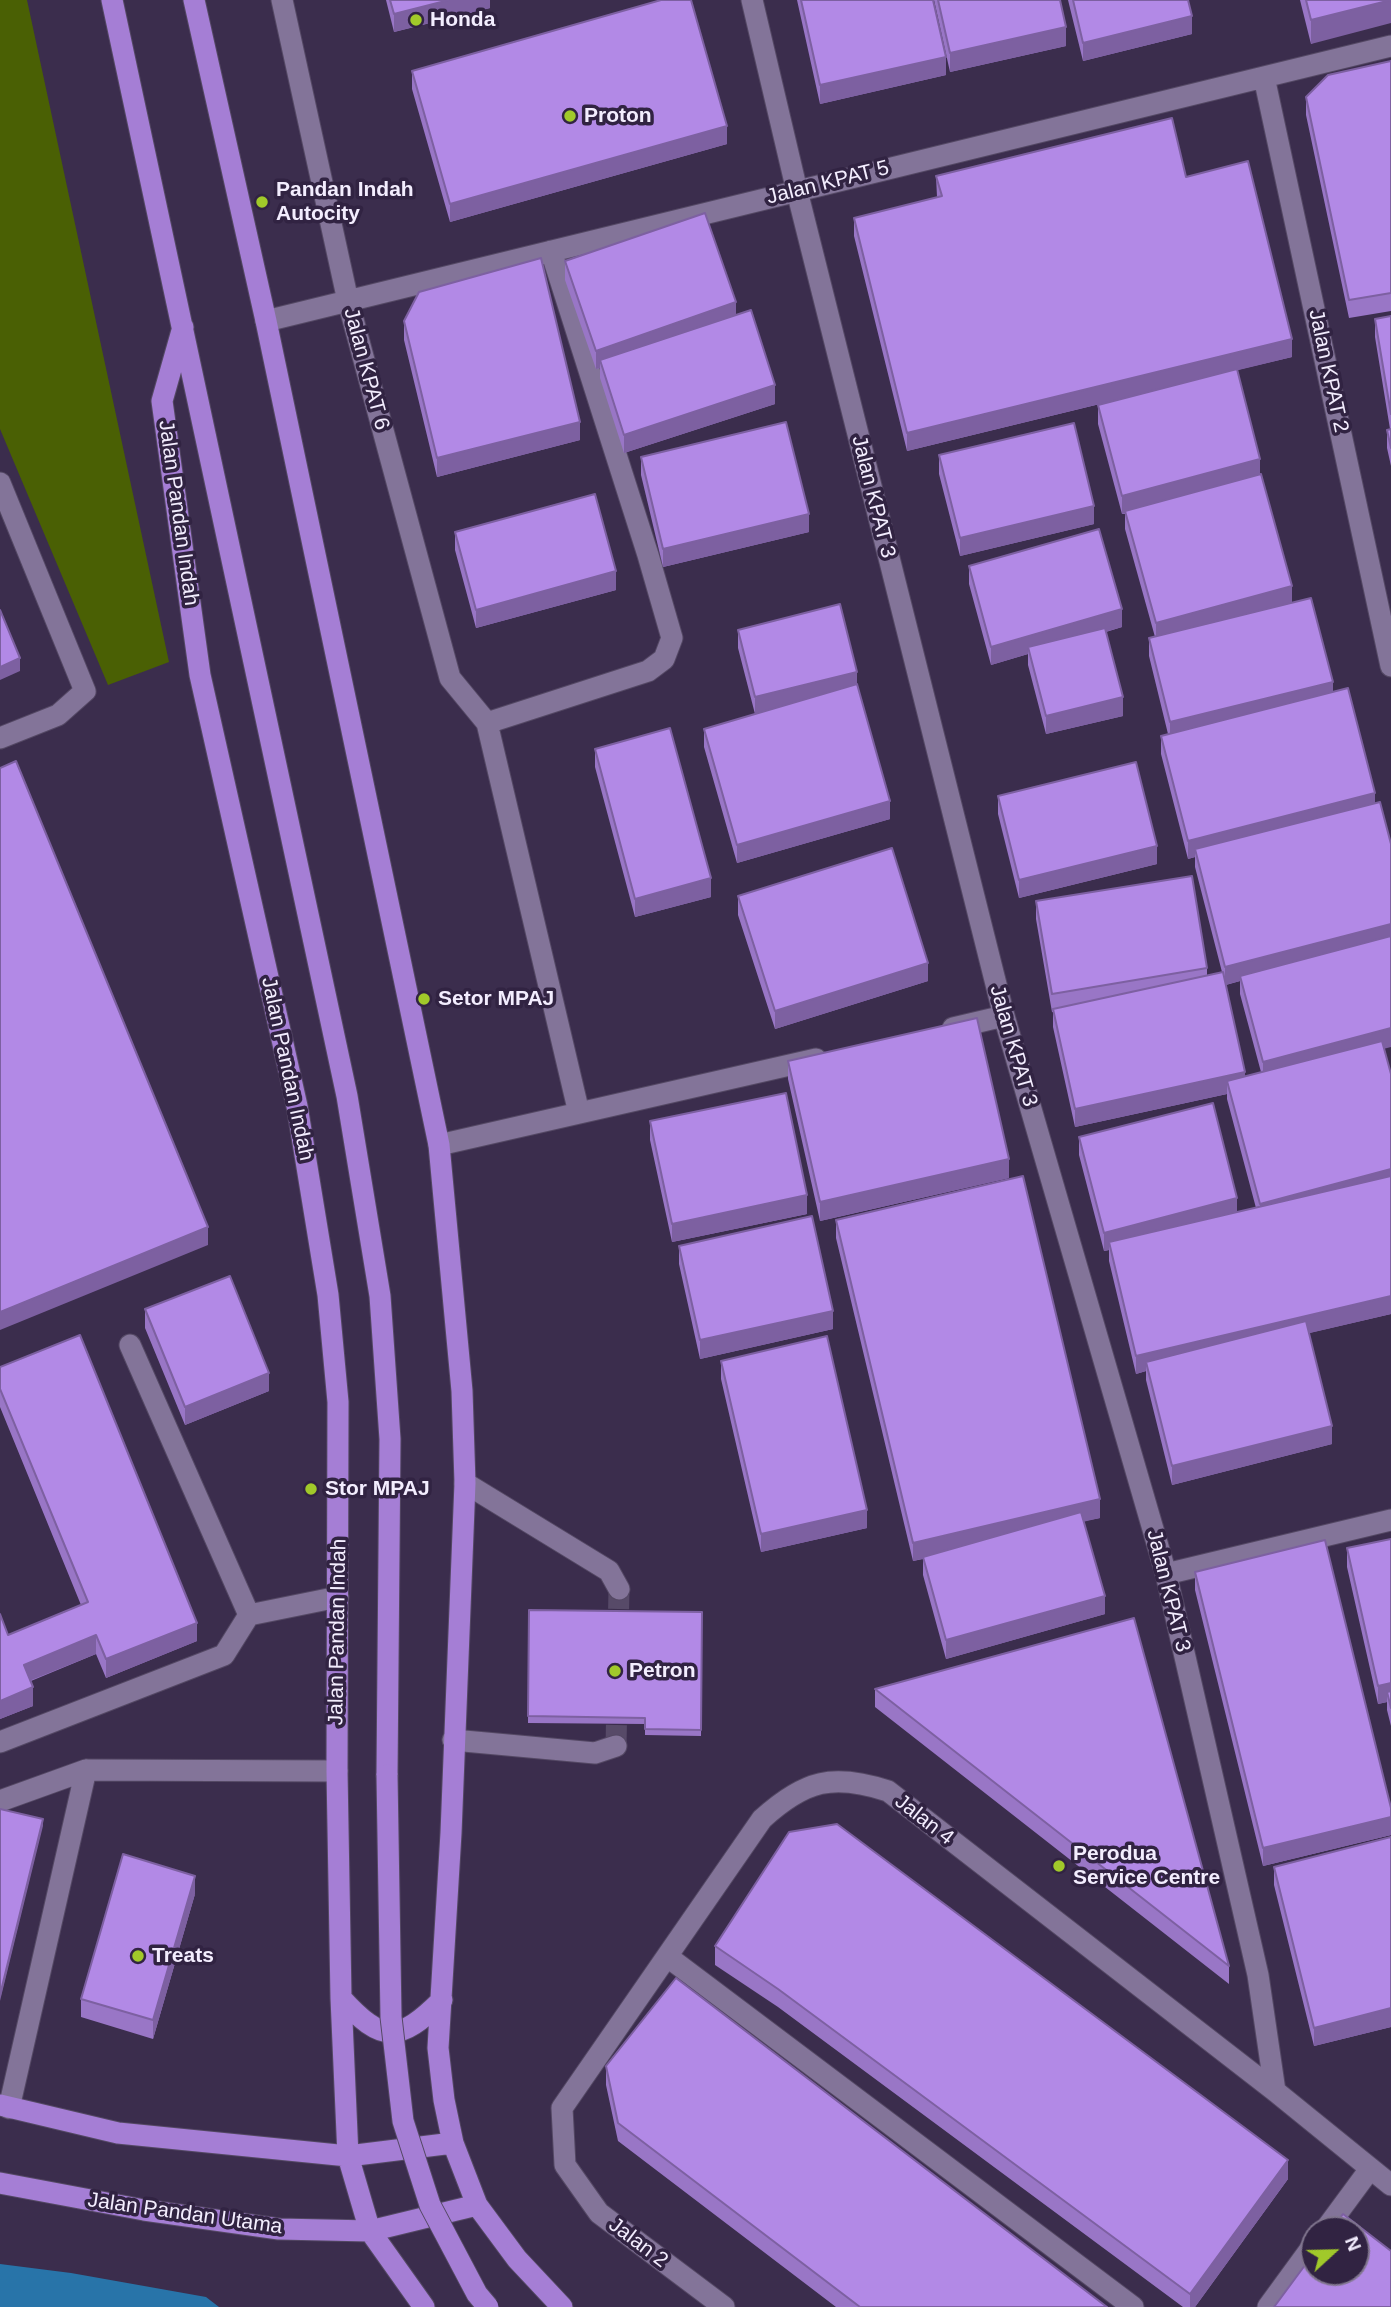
<!DOCTYPE html>
<style>
body{margin:0}
#map{position:relative;width:1391px;height:2307px;overflow:hidden;background:#3b2d4d;font-family:Arial,sans-serif}
canvas{display:block}
.north{position:absolute;left:1300px;top:2216px;width:70px;height:70px;box-sizing:border-box;background:#312342;border:2px solid #7f748d;border-radius:50%;rotate:68deg;font-size:19px;font-weight:700;line-height:28px;text-align:center;color:#f3edfe}
.north::after{content:'';display:block;margin:auto;width:24px;height:32px;background:#a1c92a;clip-path:polygon(50% 0,100% 100%,50% 72%,0 100%)}
</style>
<div id="map">
<canvas width="1391" height="2307"></canvas>
<div class="north">N</div>
</div>
<script>
const context = document.querySelector('canvas').getContext('2d');
context.lineJoin = 'round';
function fillPath(path, color) {
  context.fillStyle = color;
  context.fill(path, 'evenodd');
}
function strokePath(path, color, width, dash) {
  context.strokeStyle = color;
  context.lineWidth = width;
  context.lineCap = dash ? 'butt' : 'round';
  context.setLineDash(dash || []);
  context.stroke(path);
}
function write(font, color, halo, rows, align = 'center') {
  context.font = font + ' Arial,sans-serif';
  context.lineWidth = 7;
  context.setLineDash([]);
  context.textBaseline = 'middle';
  context.strokeStyle = halo;
  context.fillStyle = color;
  for (const [text, x, y, turn = 0] of rows) {
    context.save();
    context.translate(x, y);
    context.rotate((+turn || 0) * Math.PI / 180);
    context.textAlign = isNaN(turn) ? turn : align;
    if (halo) context.strokeText(text, 0, 0);
    context.fillText(text, 0, 0);
    context.restore();
  }
}
fillPath(new Path2D(`
 M0 0H27L169 662 108 685 0 429Z`), '#4a6004');
fillPath(new Path2D(`
 M0 2264 71 2273 206 2297 219 2307H0Z`), '#2874a9');
strokePath(new Path2D(`
 M618 1640 619 1589
 M616 1746 617 1696`), '#574a68', 21, [21, 10]);
const minor = new Path2D(`
 M282 0 348 301 450 678 487 723 579 1113
 M752 0 797 191 1004 1016 1166 1574 1258 1975 1275 2091
 M1264 77 1391 666
 M266 321 1391 46
 M0 483 85 691 58 715 0 738
 M487 723 648 671 664 659 672 638 648 555 551 251
 M953 1028 1004 1016
 M439 1145 816 1059
 M130 1345 249 1615 338 1597
 M465 1483 609 1571 619 1589
 M1166 1574 1391 1520
 M453 1740 595 1753 616 1746
 M0 1742 224 1655 249 1615
 M0 1801 86 1770 337 1771
 M668 1957 1133 2307
 M9 2108 86 1770
 M1325 2230 1370 2169
 M724 2307 599 2213 565 2165 562 2108 762 1819C805 1780 833 1773 888 1791L1275 2091 1391 2185
 M1268 2307 1314 2244`);
const major = new Path2D(`
 M112 0 347 1096 380 1296 390 1439 387 1775
 M194 0 266 321 439 1145 462 1391 465 1483 451 1833 438 2048 444 2100 453 2143 477 2205 517 2259 562 2307
 M183 327 162 401 200 675 297 1106 328 1295 338 1402 337 1771 341 1998 348 2156 370 2231 424 2307
 M341 1998C382 2043 399 2043 442 2000
 M0 2105 118 2133 348 2156 453 2143
 M0 2183 144 2210 279 2229 370 2231 477 2205`);
strokePath(minor, '#544864', 23);
strokePath(major, '#544864', 23);
strokePath(minor, '#837499', 21);
strokePath(major, '#a57ed5', 21);
const majorBridge = new Path2D(`
 M387 1775 391 2017 403 2121 430 2205 477 2294 488 2307`);
strokePath(majorBridge, '#544864', 23, []);
strokePath(majorBridge, '#a57ed5', 21);
fillPath(new Path2D(`
 M386 0H490V8L394 32Z
 M797 0H933L946 75 820 104Z
 M934 0H1060L1066 46 950 72Z
 M1068 0H1188L1192 34 1083 61Z
 M1300 0H1391L1311 44Z
 M1391 61V311L1349 318 1306 115V97Z
 M412 71 727 144 450 222 412 89Z
 M936 176 1186 177 1292 357 1237 370 1260 474 1292 603 1333 692 1375 803 1384 1049 1391 1074V1314L1309 1333 1332 1444 1172 1485 1146 1380V1371L1136 1374 1109 1261V1250L1104 1251 1079 1155V1137L1237 1212 1256 1208 1227 1099V1094L1075 1127 1053 1027V1012H1052L1036 919V901L1207 968V976L1222 972 1195 867V857L1188 859 1161 754V736L1168 734 1149 656V638L1155 637 1125 529V514H1122L1098 424V405L1145 393 907 451 854 236V218L937 197ZM1240 981V994L1261 1072 1245 1076 1226 985Z
 M565 261 736 315 775 404 624 453 600 378V368L596 369 565 280Z
 M1391 316V466L1387 448V430L1390 429 1375 337V319Z
 M404 321 580 440 437 477 404 340Z
 M939 455 1094 524 960 556 939 474Z
 M641 457 809 532 663 567 641 475Z
 M455 532 616 590 476 628 455 550Z
 M969 566 1122 627 1106 632 1123 716 1046 734 1028 665V654L991 665 969 584Z
 M738 630 857 685 890 819 737 863 704 747V729L755 714 738 648Z
 M595 749 711 897 635 917 595 767Z
 M998 796 1157 864 1019 898 998 814Z
 M738 896 928 981 775 1029 738 915Z
 M788 1061 1009 1178 820 1221 788 1079Z
 M650 1121 807 1214 672 1242 650 1140Z
 M836 1220 1100 1518 1084 1521 1105 1614 946 1659 923 1575V1559L913 1561 836 1238Z
 M679 1246 833 1329 700 1359 679 1264Z
 M145 1309 269 1391 185 1425 145 1328Z
 M721 1361 867 1528 761 1552 721 1379Z
 M0 1367 197 1641 106 1678 96 1654 31 1681 33 1706 0 1719V1614L8 1635 81 1605 0 1407Z
 M1391 1539V1726L1387 1710V1702L1378 1704 1347 1567V1548Z
 M1195 1572 1391 1808V1835L1263 1866 1195 1590Z
 M529 1610 702 1612 701 1736 645 1735V1724L528 1723Z
 M875 1689 1229 1966V1984L875 1707Z
 M1391 1837V2027L1314 2046 1274 1885V1867Z
 M195 1894 153 2039 81 2017V1999Z
 M715 1946 1288 2179 1195 2307H1183L778 2007 715 1965Z
 M606 2066 1107 2307H836L618 2141 606 2085Z`), '#9976c6');
fillPath(new Path2D(`
 M449 0H490V8L394 32V14Z
 M1391 0V23L1311 44V20Z
 M1192 16V34L1083 61V43Z
 M1066 27V46L950 72V53Z
 M946 57V75L820 104V85Z
 M727 126V144L450 222V204Z
 M736 302V321L600 360V368L596 369V351Z
 M1292 339V357L907 451V433Z
 M775 385V404L624 453V435Z
 M580 422V440L437 477V458Z
 M1260 459V478L1122 514V496Z
 M1094 506V524L960 556V538Z
 M809 514V532L663 567V549Z
 M616 571V590L476 628V610Z
 M1292 586V604L1156 641V623Z
 M1122 609V627L1030 654 1028 647V654L991 665V647Z
 M20 658V671L0 680V667Z
 M857 672V690L755 716V697Z
 M1333 682V700L1170 740V722Z
 M1123 697V716L1046 734V716Z
 M1375 793V811L1195 849V857L1188 859V841Z
 M890 801V819L737 863V845Z
 M1157 846V864L1019 898V880Z
 M711 878V897L635 917V899Z
 M1391 924V942L1240 976V981L1225 985V967Z
 M928 963V981L775 1029V1011Z
 M1391 1028V1047L1263 1080V1062Z
 M1245 1072V1090L1227 1081V1094L1075 1127V1109Z
 M1009 1159V1178L820 1221V1202Z
 M1391 1169V1188L1260 1222V1204Z
 M807 1195V1214L672 1242V1224Z
 M1237 1198V1216L1109 1242V1250L1104 1251V1233Z
 M208 1227V1245L0 1330V1312Z
 M1391 1296V1314L1148 1371 1146 1362V1371L1136 1374V1356Z
 M833 1311V1329L700 1359V1340Z
 M269 1373V1391L185 1425V1407Z
 M1332 1426V1444L1172 1485V1466Z
 M1100 1499V1518L913 1561V1543Z
 M867 1510V1528L761 1552V1534Z
 M1105 1596V1614L946 1659V1640Z
 M197 1623V1641L106 1678V1659Z
 M96 1635V1654L24 1683V1665Z
 M1391 1683V1701L1387 1692V1702L1378 1704V1686Z
 M33 1687V1706L0 1719V1701Z
 M1391 1817V1835L1263 1866V1848Z
 M43 1819V1826L0 2001V1995Z
 M195 1876V1894L153 2039V2020Z
 M1391 2008V2027L1314 2046V2028Z
 M1288 2160V2179L1195 2307H1190V2294Z`), '#7d60a1');
const building = new Path2D(`
 M390 0H449L394 14Z
 M661 0H691L727 126 450 204 412 71Z
 M801 0H933L946 57 820 85Z
 M938 0H1060L1066 27 950 53Z
 M1073 0H1188L1192 16 1083 43Z
 M1306 0H1391L1311 20Z
 M1391 61V293L1349 300 1306 97 1328 75Z
 M1172 118 1186 177 1248 161 1292 339 907 433 854 218 942 196 936 176Z
 M705 213 736 302 596 351 565 261Z
 M541 258 580 422 437 458 404 321 419 292Z
 M751 310 775 385 624 435 600 360Z
 M1391 316V414L1375 319Z
 M1237 369 1260 459 1122 496 1098 405Z
 M786 422 809 514 663 549 641 457Z
 M1074 423 1094 506 960 538 939 455Z
 M1391 429V448L1387 430Z
 M1261 474 1292 586 1156 623 1125 511Z
 M595 494 616 571 476 610 455 532Z
 M1099 529 1122 609 991 647 969 566Z
 M1311 598 1333 682 1170 722 1149 638Z
 M840 604 857 672 755 697 738 630Z
 M0 610 20 658 0 667Z
 M1105 628 1123 697 1046 716 1028 647Z
 M857 684 890 801 737 845 704 729Z
 M1348 688 1375 793 1188 841 1161 736Z
 M670 728 711 878 635 899 595 749Z
 M16 761 208 1227 0 1312V768Z
 M1136 762 1157 846 1019 880 998 796Z
 M1380 802 1391 844V924L1225 967 1195 849Z
 M892 848 928 963 775 1011 738 896Z
 M1192 876 1207 968 1052 994 1036 901Z
 M1391 936V1028L1263 1062 1240 976Z
 M1223 972 1245 1072 1075 1109 1053 1009Z
 M977 1018 1009 1159 820 1202 788 1061Z
 M1382 1041 1391 1074V1169L1260 1204 1227 1081Z
 M786 1093 807 1195 672 1224 650 1121Z
 M1213 1103 1237 1198 1104 1233 1079 1137Z
 M1023 1176 1100 1499 913 1543 836 1220Z
 M1391 1176V1296L1136 1356 1109 1242Z
 M812 1216 833 1311 700 1340 679 1246Z
 M230 1276 269 1373 185 1407 145 1309Z
 M1306 1321 1332 1426 1172 1466 1146 1362Z
 M80 1335 197 1623 106 1659 96 1635 24 1665 33 1687 0 1701V1614L8 1635 88 1602 0 1389V1367Z
 M827 1336 867 1510 761 1534 721 1361Z
 M1081 1512 1105 1596 946 1640 923 1557Z
 M1391 1539V1683L1378 1686 1347 1548Z
 M1325 1540 1391 1808V1817L1263 1848 1195 1572Z
 M529 1610 702 1612 701 1730 645 1729V1718L528 1716Z
 M1134 1618 1229 1966 875 1689Z
 M1391 1691V1708L1387 1692Z
 M0 1809 43 1819 0 1995Z
 M837 1824 1288 2160 1190 2294 778 1989 715 1946 789 1832Z
 M1391 1837V2008L1314 2028 1274 1867Z
 M123 1854 195 1876 153 2020 81 1999Z
 M676 1978 1107 2307H860L618 2123 606 2066Z
 M1343 2214 1391 2251V2307H1274L1314 2253V2272H1356V2230H1331Z`);
fillPath(building, '#b289e6');
strokePath(building, '#7d60a1', 2);
for (const [x, y, r, color] of [
 [416,20,7,"#a1c92a"],
 [570,116,7,"#a1c92a"],
 [262,202,7,"#a1c92a"],
 [424,999,7,"#a1c92a"],
 [311,1489,7,"#a1c92a"],
 [615,1671,7,"#a1c92a"],
 [1059,1866,7,"#a1c92a"],
 [138,1956,7,"#a1c92a"]
]) {
  const dot = new Path2D();
  dot.arc(x, y, r, 0, 2 * Math.PI);
  context.fillStyle = color;
  context.fill(dot);
  strokePath(dot, '#312342', 2.5);
}
write('bold 21px', '#f3edfe', '#312342', [
 ["Honda",430,20],
 ["Proton",584,116],
 ["Pandan Indah",276,190],
 ["Autocity",276,214],
 ["Setor MPAJ",438,999],
 ["Stor MPAJ",325,1489],
 ["Petron",629,1671],
 ["Perodua",1073,1854],
 ["Service Centre",1073,1878],
 ["Treats",152,1956]
], 'left');
write('21px', '#f3edfe', '#312342', [
 ["Jalan KPAT 5",828,183,-14],
 ["Jalan KPAT 6",366,369,75],
 ["Jalan KPAT 2",1328,371,78],
 ["Jalan KPAT 3",873,497,76],
 ["Jalan Pandan Indah",178,513,82],
 ["Jalan KPAT 3",1013,1046,74],
 ["Jalan Pandan Indah",287,1069,78],
 ["Jalan KPAT 3",1168,1591,76],
 ["Jalan Pandan Indah",338,1632,-89],
 ["Jalan 4",924,1820,38],
 ["Jalan Pandan Utama",185,2214,8],
 ["Jalan 2",638,2243,37]
]);
</script>
